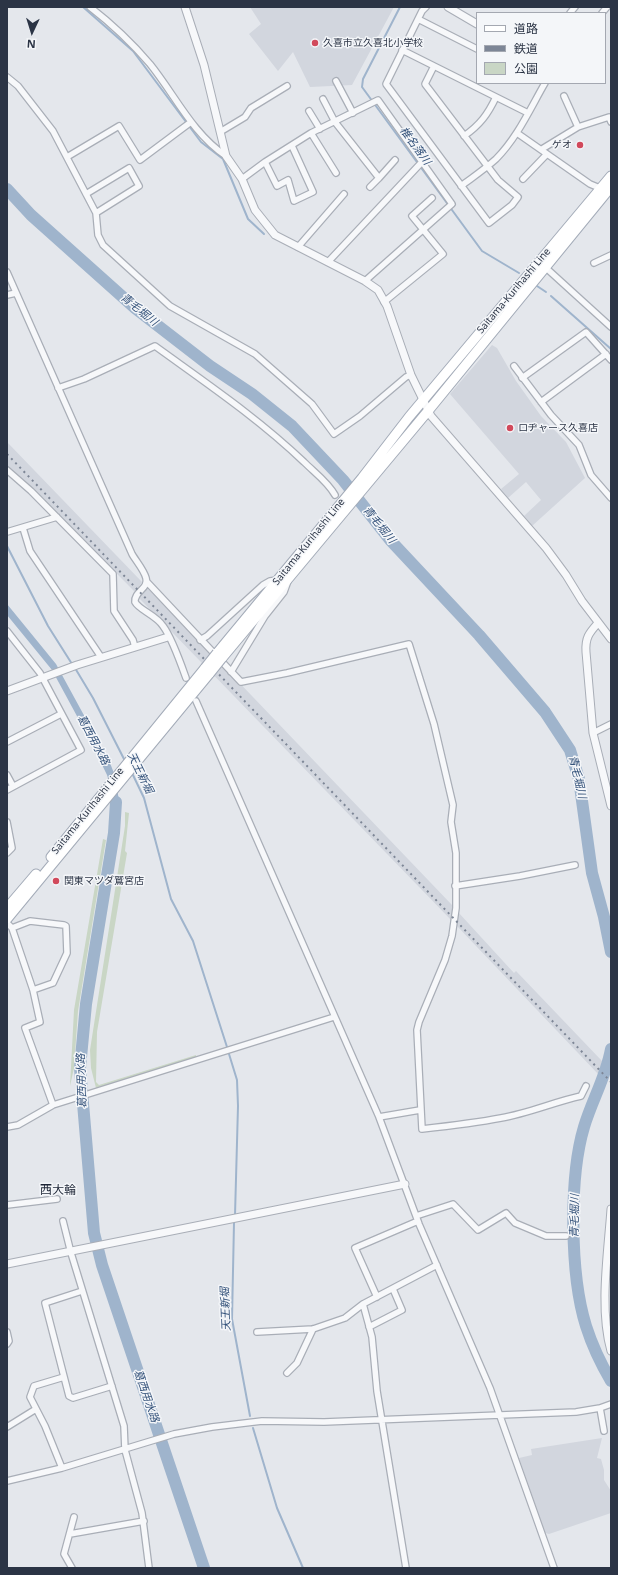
<!DOCTYPE html>
<meta charset="utf-8">
<style>
body{margin:0}
#map{position:relative;width:618px;height:1575px;overflow:hidden;background:#e4e7ec;font-family:"Noto Sans","Noto Sans JP",sans-serif}
canvas{display:block}
.frame{position:absolute;inset:0;border:8px solid #2b3445;pointer-events:none}
.legend{position:absolute;left:476px;top:12px;width:130px;height:72px;box-sizing:border-box;background:#f4f6f9;border:1px solid #a4a8b1;margin:0;padding:5px 7px;list-style:none;font-size:12px;color:#2b3445}
.legend li{display:flex;align-items:center;gap:8px;height:20px}
.legend b{width:20px;border:1px solid #a4a8b1}
.north{position:absolute;left:12px;top:12px;width:40px;height:40px;-webkit-text-stroke:3px #f4f6f9;paint-order:stroke;rotate:184deg;font-size:11px;font-weight:700;line-height:16px;text-align:center;color:#2b3445}
.north::after{content:'';display:block;margin:auto;width:14px;height:18px;background:#2b3445;clip-path:polygon(50% 0,100% 100%,50% 72%,0 100%)}
</style>
<div id="map">
<canvas width="618" height="1575"></canvas>
<div class="frame"></div>
<ul class="legend">
<li><b style="height:5px;background:#fff"></b>道路</li>
<li><b style="height:5px;background:#7d8696"></b>鉄道</li>
<li><b style="height:11px;background:#c9d6c5"></b>公園</li>
</ul>
<div class="north">N</div>
</div>
<script>
const context = document.querySelector('canvas').getContext('2d');
context.lineJoin = 'round';
function fillPath(path, color) {
  context.fillStyle = color;
  context.fill(path, 'evenodd');
}
function strokePath(path, color, width, dash) {
  context.strokeStyle = color;
  context.lineWidth = width;
  context.lineCap = dash ? 'butt' : 'round';
  context.setLineDash(dash || []);
  context.stroke(path);
}
function write(font, color, halo, rows, align = 'center') {
  context.font = font + ' "Noto Sans","Noto Sans JP",sans-serif';
  context.lineWidth = 3;
  context.setLineDash([]);
  context.textBaseline = 'middle';
  context.strokeStyle = halo;
  context.fillStyle = color;
  for (const [text, x, y, turn = 0] of rows) {
    context.save();
    context.translate(x, y);
    context.rotate((+turn || 0) * Math.PI / 180);
    context.textAlign = isNaN(turn) ? turn : align;
    if (halo) context.strokeText(text, 0, 0);
    context.fillText(text, 0, 0);
    context.restore();
  }
}
fillPath(new Path2D(`
 M250 7H394L352 85 310 87 293 52 278 71 249 34 261 24Z
 M492 345 497 348 516 381 541 416 566 442 585 478 532 526 524 516 541 500 526 482 508 498 501 489 519 474 450 394Z
 M7 442 142 582 136 591H134L29 485 7 466Z
 M146 589H148L208 650 452 905 455 909 453 922 138 597Z
 M458 912 514 973 516 971 602 1061 599 1075 457 926Z
 M602 1438 597 1458 601 1459 604 1470V1480L611 1491V1513L549 1534 545 1533 519 1458 532 1455 531 1449Z`), '#d2d6de');
fillPath(new Path2D(`
 M125 812 129 813 125 851 127 853 97 1032 96 1082 99 1085 196 1055V1058L96 1088 91 1068 90 1050 125 826Z
 M103 839 106 840 78 1011 74 1068 70 1086 74 1010Z`), '#c9d6c5');
fillPath(new Path2D(`
 M7 604 56 664 110 763 117 781 120 820 113 818 111 788 107 775 91 742 52 670 7 615Z`), '#9fb4cc');
strokePath(new Path2D(`
 M83 7 133 51 201 142 223 159 248 219 264 234
 M400 7 363 79 362 87 482 251 519 273
 M537 286 546 292
 M551 296 611 349
 M7 546 48 626 72 664
 M75 668 93 698 125 761
 M132 773 144 798 171 899 193 941 227 1047
 M229 1054 237 1080 238 1106 235 1215
 M234 1223 232 1319 250 1416
 M253 1428 277 1508 303 1568`), '#9fb4cc', 2);
strokePath(new Path2D(`
 M7 189 31 215 135 308 210 366 252 394 292 426 343 480 391 541 479 635 545 712 570 750 579 779 592 873 604 917 611 952
 M116 802 114 833 86 1004 80 1068 94 1233 102 1265 204 1568
 M611 1049C606 1077 592 1100 584 1127 569 1177 570 1275 586 1326 592 1345 601 1364 611 1381`), '#9fb4cc', 12);
const minor = new Path2D(`
 M90 7C112 24 132 43 150 64 175 95 192 133 226 156
 M426 7 422 11 386 84 489 223 512 205 518 197 498 180 425 84 434 66
 M570 13 575 7
 M602 13 607 7
 M418 19 477 49
 M402 50 528 113
 M7 77 18 86 53 131 96 213 98 235 103 245 170 306 255 354 312 404 334 434 360 416 406 377 411 375
 M336 81 353 113
 M564 96 578 127
 M323 99 335 122 379 178 370 187
 M309 111 320 129
 M220 132 245 117 251 108 287 86
 M311 133 336 173
 M517 133 590 184 602 189
 M464 136C480 125 488 114 496 97
 M542 149 578 127 609 117 611 122
 M67 157 119 126 140 160 191 122
 M265 162 277 186 288 180 294 201 313 192 292 146
 M379 178 395 160
 M242 179 265 162 311 133 378 100 452 204 365 281
 M523 179 547 154
 M461 186C473 177 485 169 496 159 517 138 530 109 545 83
 M86 194 129 168 139 186 96 213
 M298 247 344 194
 M328 262 421 163
 M594 263 611 255
 M545 267 611 327
 M7 272 132 554C136 561 144 570 146 578 149 589 134 591 135 602 139 610 156 615 163 626 172 638 181 664 186 678
 M7 295 16 293
 M384 302 443 254 412 216 432 198
 M514 366 551 415 579 445 591 475 611 498
 M522 378 586 332 611 360
 M58 388 84 379 155 346C206 383 258 418 304 462 314 472 328 482 335 495
 M541 402 606 354
 M7 470 31 491 113 574 114 611 133 640 135 647
 M23 528 30 551 101 657
 M7 532 57 517
 M147 582 241 682 287 673 409 644 434 724 453 805 451 822 456 853V908L452 936 445 960 419 1022 417 1030 422 1129C449 1126 475 1123 501 1118 529 1113 554 1102 581 1096L586 1086
 M7 631 40 673 81 750 7 790
 M200 640 207 636 263 585 270 581 277 580
 M231 672 265 616 284 592 288 581
 M196 701 379 1117 419 1224 490 1388 554 1568
 M593 733 611 724
 M7 742 61 714
 M7 775 13 786
 M7 822 12 848 7 853
 M455 886 520 876 575 865
 M7 923 12 928 33 990 40 1022 25 1028 53 1105
 M12 928 30 921 64 925 66 926 67 953 53 983 33 990
 M379 1117 420 1110
 M7 1127 18 1125 53 1105 334 1017
 M7 1205 57 1199
 M416 1216 453 1204 478 1230 506 1213 515 1223 546 1236H566
 M63 1221 71 1253 124 1426 125 1450 142 1513 149 1568
 M82 1291 45 1303 69 1396 73 1398 112 1386
 M377 1297 355 1248 418 1221
 M369 1327 402 1310 393 1289
 M7 1332 9 1341 7 1344
 M257 1332 313 1329 345 1318 363 1304
 M287 1373 297 1363 313 1329
 M600 1408 604 1431
 M7 1427 36 1409
 M62 1468 45 1426 30 1397 34 1386 64 1377
 M7 1481 62 1468 174 1434 212 1427 262 1421 324 1422 576 1412 600 1408 611 1404
 M70 1534 144 1521
 M72 1568 64 1554 74 1517
 M406 1568 377 1391 372 1337 363 1304 437 1265`);
const tertiary = new Path2D(`
 M185 7 204 65 226 156 242 179 255 210 275 235 365 281 378 290 387 306 411 375 431 416 546 548 566 575 582 601 611 639
 M448 7 477 24
 M598 623C589 633 585 638 586 652L593 733 611 806
 M7 691 77 665 168 637
 M611 1209C608 1253 599 1309 611 1351
 M7 1264 405 1184`);
const primary = new Path2D(`
 M217 653 362 478 409 417 611 176
 M222 658 428 411 611 187
 M51 857 205 668
 M7 908 36 874
 M7 919 210 673`);
strokePath(minor, '#a9aeb7', 8);
strokePath(tertiary, '#a9aeb7', 9);
strokePath(primary, '#a3abb8', 11);
strokePath(minor, '#f7f8fa', 5.5);
strokePath(tertiary, '#f7f8fa', 7);
strokePath(primary, '#fff', 9);
strokePath(new Path2D(`
 M7 454 611 1082`), '#7d8696', 2, [2, 4]);
const primaryBridge = new Path2D(`
 M205 668 217 653
 M210 673 222 658`);
strokePath(primaryBridge, '#a3abb8', 11, []);
strokePath(primaryBridge, '#fff', 9);
for (const [x, y, r, color] of [
 [315,43,4,"#d1495b"],
 [580,145,4,"#d1495b"],
 [510,428,4,"#d1495b"],
 [56,881,4,"#d1495b"]
]) {
  const dot = new Path2D();
  dot.arc(x, y, r, 0, 2 * Math.PI);
  context.fillStyle = color;
  context.fill(dot);
  strokePath(dot, '#f4f6f9', 1.5);
}
write('10px', '#2b3445', '#f4f6f9', [
 ["久喜市立久喜北小学校",323,43],
 ["ゲオ",572,145,"right"],
 ["ロヂャース久喜店",518,428],
 ["関東マツダ鷲宮店",64,881]
], 'left');
write('10px', '#2b3445', '#f4f6f9', [
 ["Saitama-Kurihashi Line",514,291,-50],
 ["Saitama-Kurihashi Line",309,542,-51],
 ["Saitama-Kurihashi Line",88,811,-51]
]);
write('italic 11px', '#34527a', '#f4f6f9', [
 ["椎名落川",415,146,54],
 ["青毛堀川",139,310,39],
 ["青毛堀川",379,525,51],
 ["葛西用水路",93,740,62],
 ["天王新堀",140,773,64],
 ["青毛堀川",577,777,77],
 ["葛西用水路",82,1081,-92],
 ["青毛堀川",575,1216,-89],
 ["天王新堀",226,1309,-92],
 ["葛西用水路",146,1396,71]
]);
write('12px', '#1d2536', '#f4f6f9', [
 ["西大輪",58,1191]
]);
</script>
